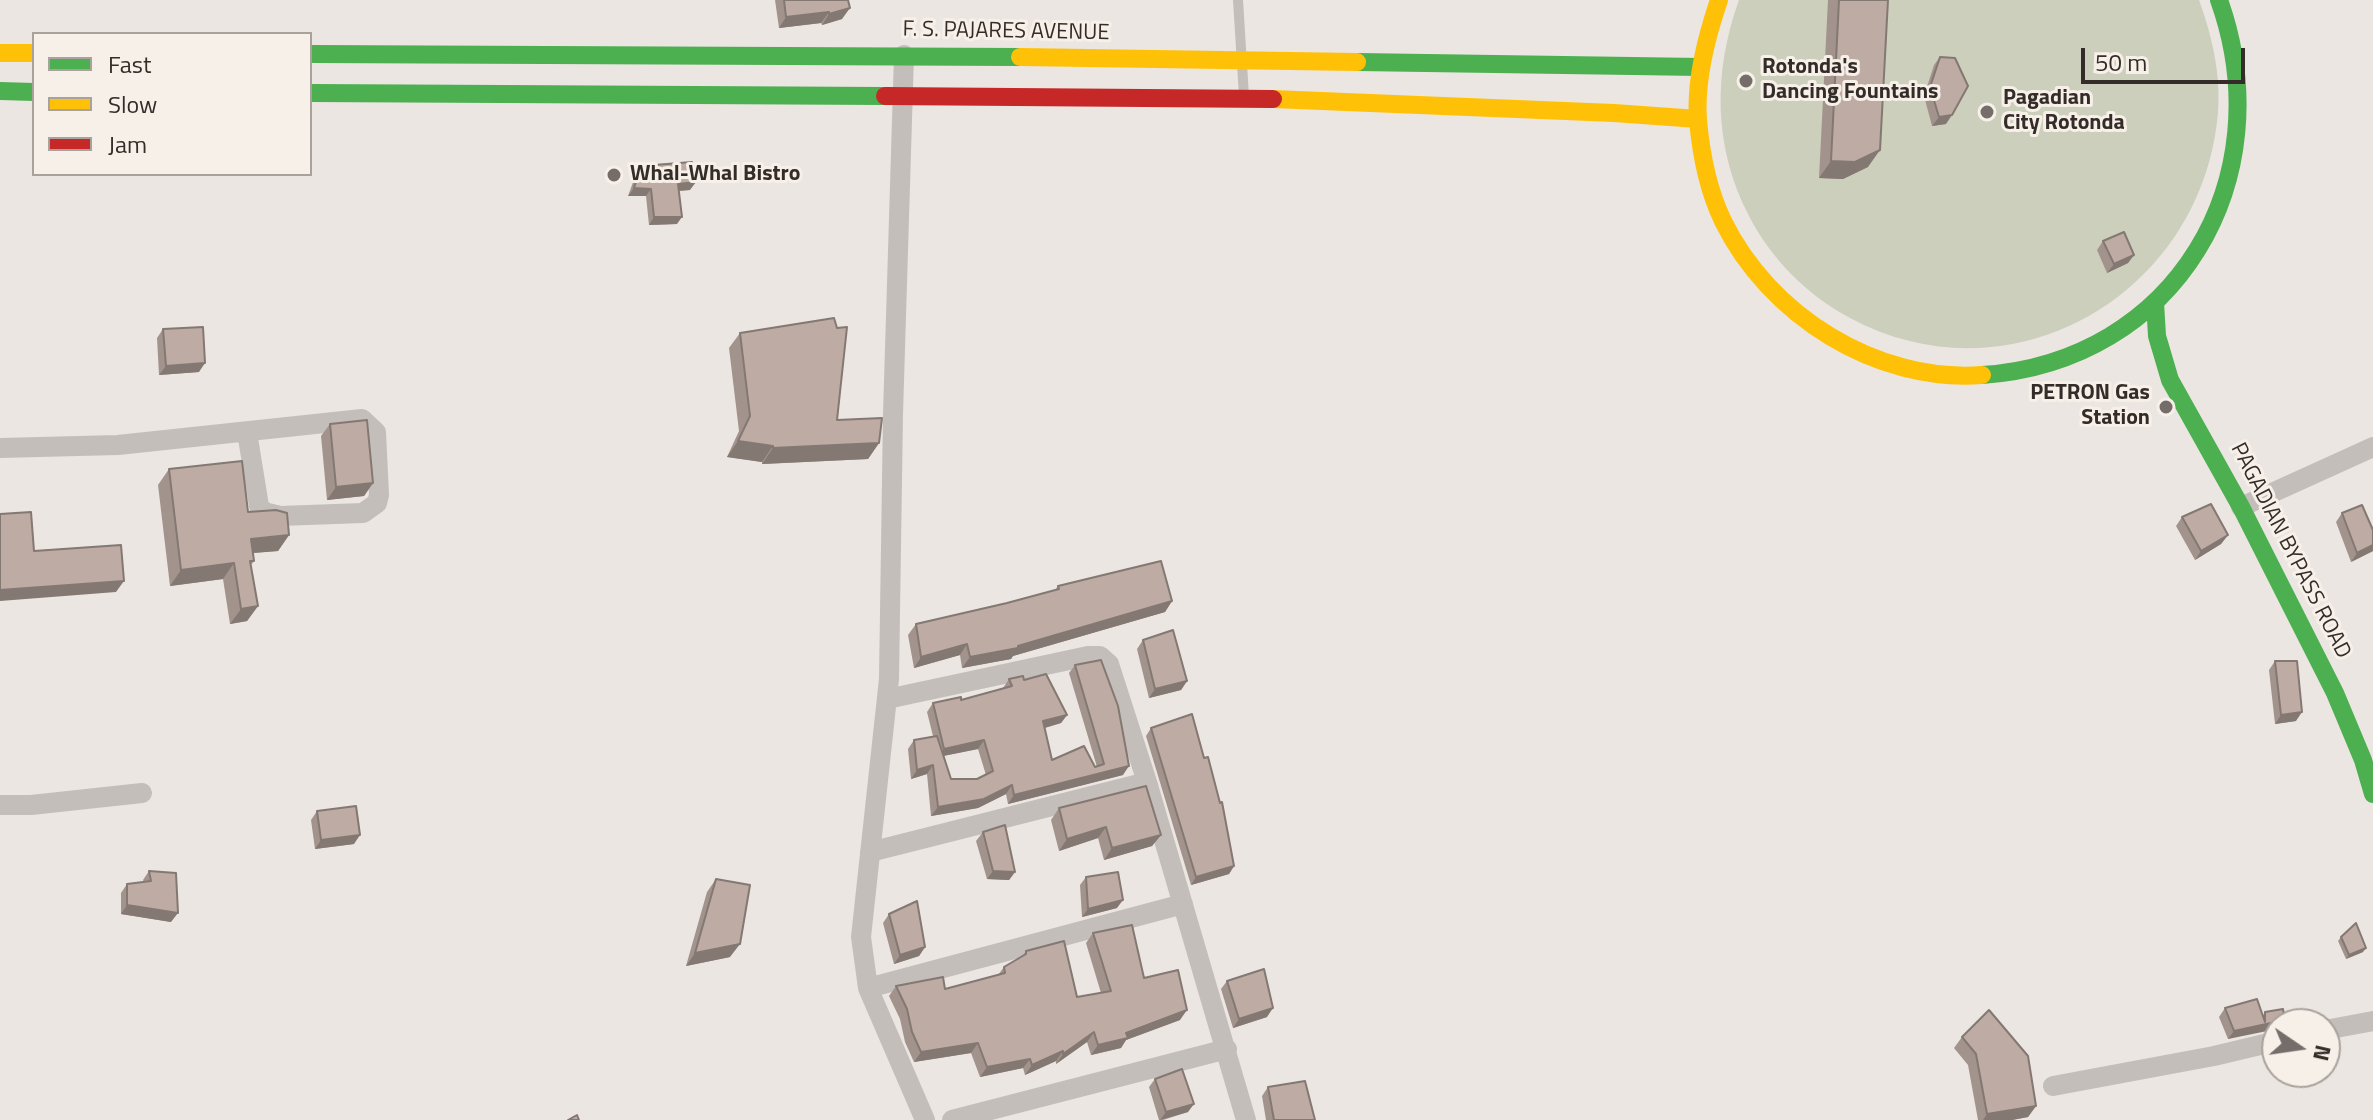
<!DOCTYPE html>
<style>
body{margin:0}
#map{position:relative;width:2373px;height:1120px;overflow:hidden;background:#ebe6e1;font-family:"Titillium Web",sans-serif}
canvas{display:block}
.legend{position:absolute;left:32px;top:32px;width:280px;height:144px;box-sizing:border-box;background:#f7f0e9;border:2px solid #a9a29c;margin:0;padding:10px 14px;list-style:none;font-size:24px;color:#342c29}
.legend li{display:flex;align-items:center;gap:16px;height:40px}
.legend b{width:40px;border:2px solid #a9a29c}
.north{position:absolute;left:2261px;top:1008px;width:80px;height:80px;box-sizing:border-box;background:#f7f0e9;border:2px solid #a9a29c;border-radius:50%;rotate:103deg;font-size:22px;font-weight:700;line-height:32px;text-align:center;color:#342c29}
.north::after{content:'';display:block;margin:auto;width:28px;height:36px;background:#746d69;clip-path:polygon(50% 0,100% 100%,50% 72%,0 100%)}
.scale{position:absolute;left:2081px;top:48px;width:164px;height:36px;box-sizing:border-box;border:4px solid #342c29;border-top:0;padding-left:10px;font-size:24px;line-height:28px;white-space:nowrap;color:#342c29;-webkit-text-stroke:6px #f7f0e9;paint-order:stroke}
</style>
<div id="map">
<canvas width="2373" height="1120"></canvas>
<ul class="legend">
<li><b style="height:10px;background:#4caf50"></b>Fast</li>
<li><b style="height:10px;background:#ffc107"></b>Slow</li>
<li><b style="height:10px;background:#c62828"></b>Jam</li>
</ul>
<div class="north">N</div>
<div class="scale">50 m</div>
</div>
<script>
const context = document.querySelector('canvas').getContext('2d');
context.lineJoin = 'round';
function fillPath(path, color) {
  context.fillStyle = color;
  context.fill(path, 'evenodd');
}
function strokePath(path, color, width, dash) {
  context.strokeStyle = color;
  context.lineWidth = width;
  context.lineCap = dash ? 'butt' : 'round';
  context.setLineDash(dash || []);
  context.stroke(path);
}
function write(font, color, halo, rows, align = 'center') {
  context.font = font + ' "Titillium Web",sans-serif';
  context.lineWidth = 6;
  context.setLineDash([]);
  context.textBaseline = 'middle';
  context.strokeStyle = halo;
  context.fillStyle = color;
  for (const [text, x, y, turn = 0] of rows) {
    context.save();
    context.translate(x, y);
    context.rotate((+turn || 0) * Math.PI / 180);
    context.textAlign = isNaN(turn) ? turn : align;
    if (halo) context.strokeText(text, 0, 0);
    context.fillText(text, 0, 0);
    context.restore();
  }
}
fillPath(new Path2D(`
 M1739 0H2199C2212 36 2221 74 2218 112 2203 294 2012 405 1850 318 1807 295 1771 259 1749 216 1713 147 1713 72 1739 0Z`), '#cccfbc');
strokePath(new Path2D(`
 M1238 0 1244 96`), '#c4beba', 10);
strokePath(new Path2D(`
 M904 55 893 414 889 679 861 937 868 988 925 1120
 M0 448 118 445 362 419 376 432 379 495 377 503 363 513 280 516 264 512 259 506 247 432
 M2241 507 2373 447
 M887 699 1088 656H1100L1109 664 1147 782 1246 1120
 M0 805H31L142 793
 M870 852 1147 782
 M868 988 1183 904
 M2325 1030 2373 1021
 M2053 1086 2214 1056 2277 1041
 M952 1120 1227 1049`), '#c4beba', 20);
strokePath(new Path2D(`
 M310 54 1020 57
 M1357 62 1701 67
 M0 91 34 92
 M310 93 885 96
 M2155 302 2157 336 2170 380 2241 507 2335 693 2363 760 2373 794
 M1982 375C2176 362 2283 179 2219 0`), '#4caf50', 18);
strokePath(new Path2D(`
 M1719 0C1706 38 1695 80 1698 120 1701 154 1708 190 1723 221 1769 315 1876 383 1982 375
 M0 53H34
 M1020 57 1357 62
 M1273 99 1614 113 1698 119`), '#ffc107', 18);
strokePath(new Path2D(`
 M885 96 1273 99`), '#c62828', 18);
fillPath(new Path2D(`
 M775 0H848L842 19 822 25 821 23 779 28Z
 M1828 0H1888L1868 167 1843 179 1819 178Z
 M1940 57 1946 124 1932 126 1924 96 1934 65Z
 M641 166 690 190 679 191 677 224 649 225 646 196H628L636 174Z
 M2103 241 2134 255 2128 263 2107 273 2097 250Z
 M163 329 199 372 159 375 157 338Z
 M740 333 837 420 879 443 868 459 762 464V462L727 457 739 431 729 348Z
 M330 424 373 483 364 496 327 500 321 436Z
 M169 469 289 535 278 551 253 553 254 561 251 565 258 606 247 621 230 624 223 579 170 586 158 485Z
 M2342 513 2373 551 2351 562 2336 522Z
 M2182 517 2228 535 2221 544 2195 560 2176 526Z
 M1058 586 1172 601 1165 612 1013 656 1011 659 962 668 960 655 914 668 908 635 916 624 1007 603 1055 590Z
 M1143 640 1187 681 1181 690 1149 698 1137 649Z
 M2275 661 2296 721 2275 724 2269 670Z
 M1075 665 1123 775 1008 804 1006 794 978 808 931 816 927 774 911 779 908 749 914 740 933 736 927 712 933 703 961 700 1003 688 1009 679 1024 680 1067 715 1061 723 1045 728 1052 760 1097 767 1069 673ZM978 749 986 775 977 779H951L943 756Z
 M1151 728 1234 866 1229 874 1191 885 1146 736Z
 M1059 808 1161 835 1152 846 1104 860 1098 838 1059 851 1051 820Z
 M317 811 354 844 315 849 311 820Z
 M983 832 1015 872 1009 880 987 879 976 841Z
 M149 871 171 922 121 914V893L127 884 144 882 143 880Z
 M1086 877 1117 908 1082 917 1080 885Z
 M716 879 730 957 686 966 707 892Z
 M889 914 925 947 919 956 894 964 883 923Z
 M1093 933 1144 978 1180 1020 1126 1040 1121 1048 1091 1055 1087 1042 1056 1064V1061L1025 1075 1023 1068 980 1077 971 1053 914 1062 905 1042 900 1019 889 996 896 986 945 989 998 975 1004 967 1022 957 1026 951 1077 997 1101 993 1086 943Z
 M2341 937 2363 952 2346 959 2338 941Z
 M1227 981 1267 1017 1233 1028 1221 989Z
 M2225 1008 2263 1015 2265 1012 2285 1020 2282 1024H2277L2228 1039 2219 1017Z
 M1962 1037 2036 1106 2028 1117 2012 1120H1978L1968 1065 1954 1048Z
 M1155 1079 1188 1112 1163 1120H1159L1149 1087Z
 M1268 1087 1315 1120H1266L1262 1096Z`), '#a3938d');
fillPath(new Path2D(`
 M850 8 842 19 822 25 829 14Z
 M829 12 821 23 779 28 786 17Z
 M1952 115 1946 124 1932 126 1939 117Z
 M1880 150 1868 167 1843 179 1819 178 1831 161Z
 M696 182 690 190 673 191 678 184Z
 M634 188 651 189 646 196H628Z
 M654 217H682L677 224 649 225Z
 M2134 255 2128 263 2107 273 2114 264Z
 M205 363 199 372 159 375 166 366Z
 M738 441 773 446 762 462 727 457Z
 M879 443 868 459 762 464 773 448Z
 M373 483 364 496 327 500 336 487Z
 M289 535 278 551 240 554 251 539Z
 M2228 535 2221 544 2195 560 2201 551Z
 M2373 545V551L2351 562 2357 553Z
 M234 563 223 579 170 586 181 570Z
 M124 581 116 592 0 601V590Z
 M1172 601 1165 612 1013 656 1011 659 962 668 970 657 1018 646Z
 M258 606 247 621 230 624 241 609Z
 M967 644 960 655 914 668 921 657Z
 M1187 681 1181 690 1149 698 1155 689Z
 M2302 712 2296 721 2275 724 2281 715Z
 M1067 715 1061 723 1037 730 1043 721Z
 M984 740 978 749 938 757 944 749Z
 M933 765 927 774 911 779 917 770Z
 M1129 766 1123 775 1008 804 1014 795Z
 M1012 785 1006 794 978 808 931 816 938 807Z
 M1106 827 1098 838 1059 851 1067 839Z
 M360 835 354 844 315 849 321 840Z
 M1161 835 1152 846 1104 860 1112 848Z
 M1234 866 1229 874 1191 885 1196 877Z
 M993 871 1015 872 1009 880 987 879Z
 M1123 900 1117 908 1082 917 1088 909Z
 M127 905 178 913 171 922 121 914Z
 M740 944 730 957 686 966 695 953Z
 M925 947 919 956 894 964 900 955Z
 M2366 948 2363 952 2346 959 2349 955Z
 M1273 1008 1267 1017 1233 1028 1239 1019Z
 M1187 1010 1180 1020 1126 1040 1121 1048 1091 1055 1098 1045 1126 1033Z
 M2285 1020 2282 1024H2277V1029L2228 1039 2234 1031Z
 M1094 1032 1087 1042 1056 1064 1063 1054Z
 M978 1043 971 1053 914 1062 921 1052Z
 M1063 1051 1056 1061 1025 1075 1032 1065Z
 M1030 1059 1023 1068 980 1077 987 1067Z
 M1194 1104 1188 1112 1160 1120 1166 1112Z
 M2036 1106 2028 1117 2012 1120H1983L1987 1114Z`), '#847873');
const building = new Path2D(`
 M784 0H848L850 8 829 14V12L786 17Z
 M1839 0H1888L1880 150 1855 162 1831 161Z
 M1940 57 1955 58 1968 86 1952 115 1939 117 1930 87Z
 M692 162 696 182 678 184 682 217H654L651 189 634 188 641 166Z
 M2124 232 2134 255 2114 264 2103 241Z
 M834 318 837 328 847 327 837 420 882 418 879 443 773 448V446L738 441 750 416 740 333Z
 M203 327 205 363 166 366 163 329Z
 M367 420 373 483 336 487 330 424Z
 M242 461 248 512 276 510 287 513 289 535 251 539 254 561H250L258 606 241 609 234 563 181 570 169 469Z
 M2211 504 2228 535 2201 551 2182 517Z
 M2362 505 2373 530V545L2357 553 2342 513Z
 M31 512 34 551 121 545 124 581 0 590V514Z
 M1161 561 1172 601 1018 646V648L970 657 967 644 921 657 916 624 1007 603 1059 589 1058 586Z
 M1173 630 1187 681 1155 689 1143 640Z
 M1101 660 1118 706 1129 766 1014 795 1012 785 984 799 938 807 933 765 917 770 914 740 937 736 951 779H977L993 771 984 740 944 749 933 703 961 697V700L1012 686 1009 679 1023 676 1024 680 1046 674 1067 715 1043 721 1052 760 1084 746 1095 767 1104 764 1075 665Z
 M2275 661H2297L2302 712 2281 715Z
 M1192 714 1204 758 1208 757 1220 803 1222 802 1234 866 1196 877 1151 728Z
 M1146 786 1161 835 1112 848 1106 827 1067 839 1059 808Z
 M356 806 360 835 321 840 317 811Z
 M1005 825 1015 872 993 871 983 832Z
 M149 871 176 873 178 913 127 905V884L151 881Z
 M1118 872 1123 900 1088 909 1086 877Z
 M716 879 750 885 740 944 695 953Z
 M917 901 925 947 900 955 889 914Z
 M2356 923 2366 948 2349 955 2341 937Z
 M1132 925 1144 978 1178 970 1187 1010 1126 1033 1128 1038 1098 1045 1094 1032 1063 1054V1051L1032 1065 1030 1059 987 1067 978 1043 921 1052 912 1032 907 1009 896 986 943 977 945 989 1005 973 1004 967 1026 954V951L1064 941 1077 997 1111 991 1093 933Z
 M1264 969 1273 1008 1239 1019 1227 981Z
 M2257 999 2265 1022V1012L2283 1009 2285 1020 2234 1031 2225 1008Z
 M1989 1010 2028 1056 2036 1106 1987 1114 1976 1054 1962 1037Z
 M1182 1069 1194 1104 1166 1112 1155 1079Z
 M1305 1081 1315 1120H1274L1268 1087Z
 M577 1115 579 1120H568Z`);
fillPath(building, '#bdaba4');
strokePath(building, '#847873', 2);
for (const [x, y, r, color] of [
 [1746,81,8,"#746d69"],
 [1987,112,8,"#746d69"],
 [614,175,8,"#746d69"],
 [2166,407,8,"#746d69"]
]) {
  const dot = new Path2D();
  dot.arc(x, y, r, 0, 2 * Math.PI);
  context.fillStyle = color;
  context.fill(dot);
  strokePath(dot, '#f7f0e9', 3);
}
write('22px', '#342c29', '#f7f0e9', [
 ["F. S. PAJARES AVENUE",1006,32,1],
 ["PAGADIAN BYPASS ROAD",2290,551,63]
]);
write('bold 22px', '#342c29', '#f7f0e9', [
 ["Rotonda's",1762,68],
 ["Dancing Fountains",1762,93],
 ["Pagadian",2003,99],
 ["City Rotonda",2003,124],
 ["Whal-Whal Bistro",630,175],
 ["PETRON Gas",2150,394,"right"],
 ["Station",2150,419,"right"]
], 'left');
</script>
